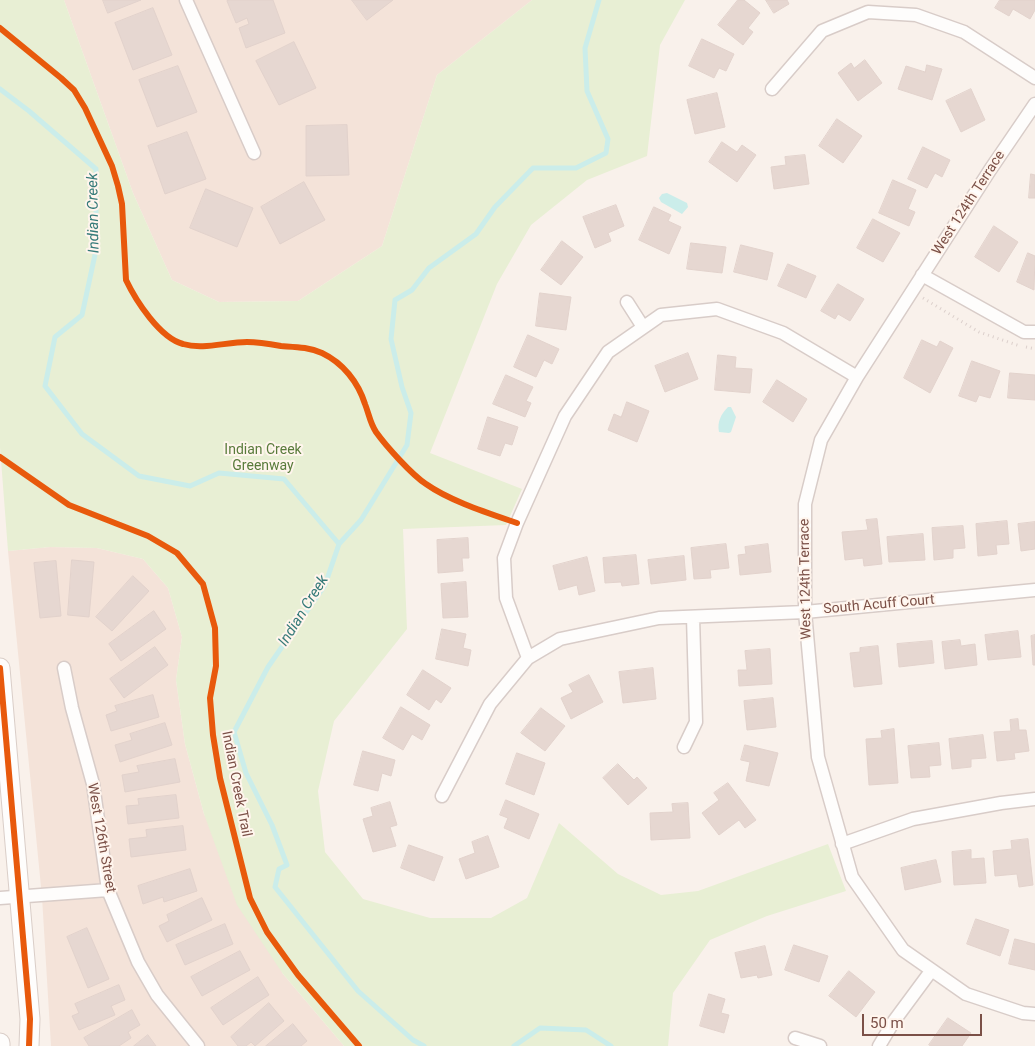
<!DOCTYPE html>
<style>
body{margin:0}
#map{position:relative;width:1035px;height:1046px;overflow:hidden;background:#f9f1eb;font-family:Roboto,sans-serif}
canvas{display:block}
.scale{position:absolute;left:862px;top:1014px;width:120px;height:22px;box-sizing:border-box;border:2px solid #7b5047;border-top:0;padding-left:6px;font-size:15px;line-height:18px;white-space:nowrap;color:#7b5047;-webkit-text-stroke:4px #fff5ed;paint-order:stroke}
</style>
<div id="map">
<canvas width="1035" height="1046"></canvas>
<div class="scale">50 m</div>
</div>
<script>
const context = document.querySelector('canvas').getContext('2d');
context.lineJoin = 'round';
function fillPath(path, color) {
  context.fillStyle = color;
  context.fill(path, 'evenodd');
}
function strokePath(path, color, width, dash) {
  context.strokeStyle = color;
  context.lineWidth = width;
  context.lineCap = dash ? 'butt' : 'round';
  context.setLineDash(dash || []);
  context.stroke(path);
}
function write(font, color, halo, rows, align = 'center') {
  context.font = font + ' Roboto,sans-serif';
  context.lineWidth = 4;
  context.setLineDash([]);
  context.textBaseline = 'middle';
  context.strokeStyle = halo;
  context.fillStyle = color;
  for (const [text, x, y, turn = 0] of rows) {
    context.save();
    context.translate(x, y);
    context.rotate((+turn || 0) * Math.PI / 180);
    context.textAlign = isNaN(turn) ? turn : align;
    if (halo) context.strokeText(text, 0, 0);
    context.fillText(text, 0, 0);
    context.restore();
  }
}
fillPath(new Path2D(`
 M64 0H532L437 75 382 246 298 301 219 302 172 280 133 193Z
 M50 547 97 548 143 559 168 588 182 637 176 680 185 744 204 814 283 974 344 1046H51L42 897 8 551Z`), '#f4e3d9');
fillPath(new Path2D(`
 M0 0H64L133 193 172 280 219 302 298 301 382 246 437 75 532 0H685L660 45 647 156 587 180 531 225 497 284 430 453 522 489 506 525 403 529 407 629 334 721 318 791 325 852 363 899 430 918H491L527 898 559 823 618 874 661 895 698 891 828 844 846 891 767 916 710 940 673 993 668 1046H344L283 974 237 905 204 814 185 744 176 680 182 637 168 588 143 559 97 548 50 547 8 551 0 447Z`), '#e8efd4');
fillPath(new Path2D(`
 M667 193 687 203 688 207 682 214 661 202 659 198 662 194Z
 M728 407H731L736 417 731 432 729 433 719 432C717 422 721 414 728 407Z`), '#cbedea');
strokePath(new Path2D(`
 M0 89 29 111 96 169V250L82 315 55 337 45 386 82 434 139 476 190 486 219 473 284 479 339 544 325 585 268 667 234 732 246 773 272 825 287 865 279 869 275 887 358 991 413 1040 424 1046
 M339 544 361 520 407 445 411 413 402 387 391 339 395 300 412 290 429 268 476 234 495 207 533 168H576L606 153 608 139 587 91 585 48 599 0
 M514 1046 540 1028 586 1030 611 1046`), '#cbedea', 5);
const building = new Path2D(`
 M103 0H141L108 13Z
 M231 0H273L285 33 246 48 239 28 249 24 247 18 236 23 227 1Z
 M352 0H393L367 20Z
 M738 0H744L760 13 748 28 753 32 743 45 718 25Z
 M766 0H787L789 4 774 13Z
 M1000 0H1035V10L1030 19 1013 9 1009 16 995 8Z
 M153 8 172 55 133 70 115 23Z
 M702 39 734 54 726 71 719 68 714 78 689 66Z
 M294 42 316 88 279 105 256 61Z
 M865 60 882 83 858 101 838 73 851 63 854 68Z
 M927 65 942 69 932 100 898 89 906 66 925 72Z
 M178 66 197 112 157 127 139 80Z
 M971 89 985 120 961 132 946 101Z
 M717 93 725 127 695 134 687 100Z
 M837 119 862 136 843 163 819 146Z
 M347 125 349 175 306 176V126Z
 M187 132 206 179 165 194 148 146Z
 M722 142 737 152 742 145 756 155 737 182 709 162Z
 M923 147 950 160 942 177 935 173 927 188 908 179Z
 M805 155 809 184 774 189 771 167 786 165 785 157Z
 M1031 174 1035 175V198H1029Z
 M893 180 916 190 908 209 915 212 909 226 879 213Z
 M304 182 325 220 280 244 261 207Z
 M206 189 253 208 237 247 190 228Z
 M616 205 624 226 608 233 611 241 595 248 583 217Z
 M654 207 671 215 668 221 681 227 669 254 639 240Z
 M873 219 900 233 883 262 857 248Z
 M994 226 1018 242 999 272 975 257Z
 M562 241 583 257 561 285 541 270Z
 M691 243 726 247 722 273 687 269Z
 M741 245 773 253 767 280 734 272Z
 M1028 253 1035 256 1034 290 1017 282Z
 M788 264 816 276 806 298 778 286Z
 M838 284 864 299 850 321 838 314 835 319 821 311Z
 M540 293 571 297 566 330 536 326Z
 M528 335 559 349 552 364 544 360 536 377 514 367Z
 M922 340 937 347 940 341 953 348 930 393 904 378Z
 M688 353 698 379 665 392 655 366Z
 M718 355 736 357 735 368 752 369 750 393 715 390Z
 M972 361 1000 371 990 398 979 395 976 402 959 396Z
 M1010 373 1035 375V400L1008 398Z
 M506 375 533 387 526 401 531 403 525 417 493 404Z
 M777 380 807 399 793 422 763 402Z
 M627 402 649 411 637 442 608 430 614 414 621 417Z
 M488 417 518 427 512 445 505 443 500 456 478 449Z
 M877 519 882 564 864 566 863 558 845 560 842 532 868 530 866 520Z
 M1007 521 1009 544 996 545 997 554 978 556 976 524Z
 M1035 522V549L1021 551 1018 524Z
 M963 526 965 548 953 549V558L934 560 932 528Z
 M923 534 925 560 889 562 887 537Z
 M468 538 469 558H462L463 571 438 573 437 540Z
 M726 544 729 568 710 570 711 578 694 579 691 548Z
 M768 544 771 572 740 575 738 555 746 554 745 547Z
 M636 555 639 584 622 586 621 582 605 583 603 558Z
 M684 556 686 580 651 584 648 560Z
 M587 557 595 591 579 595 577 585 559 590 553 566Z
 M72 560 94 562 89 617 68 615Z
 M56 561 61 616 40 618 34 563Z
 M133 576 149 591 112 631 96 617Z
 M466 582 468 617 443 618 441 584Z
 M154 611 166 629 121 661 109 644Z
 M442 629 466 634 463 648 471 650 468 666 436 659Z
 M1018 631 1021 657 988 660 985 635Z
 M1035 635V665H1033L1031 636Z
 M960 640 961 646 975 644 977 665 945 669 942 642Z
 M932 641 934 663 899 667 897 644Z
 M878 646 882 684 854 687 850 653 860 652V648Z
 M155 647 168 665 124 698 110 679Z
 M770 649 772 684 739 686 738 670H747L745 651Z
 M653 668 656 699 623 703 619 672Z
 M423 670 451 688 441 703 436 699 429 710 407 695Z
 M589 675 603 702 571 719 561 698 573 692 569 685Z
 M153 695 159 717 111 731 106 715 117 711 115 706Z
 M773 698 776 727 747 730 744 701Z
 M401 707 430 725 422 740 412 734 403 750 383 738Z
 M541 708 565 726 545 751 521 733Z
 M1018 719 1019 730H1026L1029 751 1014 753 1015 759 997 761 994 732 1011 731 1010 720Z
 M165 723 172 745 120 762 115 745 132 740 130 734Z
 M894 729 898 783 869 785 866 739 882 738 881 731Z
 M983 735 986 758 971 759V767L952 769 949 739Z
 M939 743 941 765 929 766 930 777 911 778 908 746Z
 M745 745 778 753 769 786 746 781 750 762 741 760Z
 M363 751 395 760 391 776 382 773 378 791 354 785Z
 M517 753 545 763 534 795 506 784Z
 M175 759 180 782 125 792 122 775 139 772 137 766Z
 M618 764 634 780 637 777 647 788 628 805 603 778Z
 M728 783 756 820 745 828 739 820 719 835 702 813 719 800 714 793Z
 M176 795 179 818 128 824 126 806 139 805 138 799Z
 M506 800 539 814 529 839 504 828 508 818 500 815Z
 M390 802 397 825 390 827 396 846 373 852 363 819 373 816 371 808Z
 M688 803 690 838 651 840 650 813 673 812 672 804Z
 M183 826 186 850 131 857 129 839 147 837 146 830Z
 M488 836 499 867 466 879 459 859 475 853 472 842Z
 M1028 839 1033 885 1019 887 1017 874 995 876 993 851 1012 849 1011 841Z
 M409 845 443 857 434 881 401 868Z
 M971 850V859L984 858 986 883 954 885 952 852Z
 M936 860 941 882 905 890 901 868Z
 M190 869 197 891 164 902 163 897 143 904 138 886Z
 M202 898 212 920 167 942 159 926 169 921 167 915Z
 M976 919 1009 930 1000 956 967 944Z
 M225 924 233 944 185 965 176 945Z
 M87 928 109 979 88 988 67 937Z
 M1015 939 1035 944V970L1009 964Z
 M794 945 828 956 819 982 785 970Z
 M765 946 772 975 758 978 757 975 741 978 735 953Z
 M240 951 250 970 202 996 191 977Z
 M849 971 875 992 856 1017 829 996Z
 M258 977 269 995 223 1025 211 1008Z
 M119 985 125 1000 111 1006 115 1015 79 1030 72 1016 79 1013 75 1004Z
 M709 994 725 999 721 1013 729 1015 724 1033 700 1026Z
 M269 1003 284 1021 255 1046 251 1042 246 1046H238L231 1037Z
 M132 1010 140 1025 128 1032 131 1038 119 1046H89L84 1038Z
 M948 1018 971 1033 962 1046H931L929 1045Z
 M293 1024 307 1041 301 1046H266Z
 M148 1035 156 1046H134Z`);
fillPath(building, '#e6d7d1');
strokePath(building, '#e2d2cc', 1);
const minor = new Path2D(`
 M186 0 254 153
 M772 89 822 31 868 12 916 15 964 32 1035 78
 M1035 104 990 170 857 377 821 440 805 504V612L818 757 852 877 903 950 966 994 1023 1013 1035 1014
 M922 275 1024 332H1035
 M627 302 643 327
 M528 658 506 598 504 558 517 523 565 416 608 352 661 315 717 309 783 333 857 377
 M64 668 72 708 93 784 108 890 138 962 157 995 198 1046
 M684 747 696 722 693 617
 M442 796 490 704 528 658 560 639 659 618 805 612 1035 590
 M842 844 913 819 1001 803 1035 799
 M0 898 108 890
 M795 1038 820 1046
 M879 1046 894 1021 931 971`);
const secondary = new Path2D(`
 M0 668 30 1019 29 1046
 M0 1043V1046`);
strokePath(minor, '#d8ccc8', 15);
strokePath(secondary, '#dacec8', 21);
strokePath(new Path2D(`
 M923 298 979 332 1020 346
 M1026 347 1035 349`), '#dcd0cc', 3, [1, 4]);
strokePath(minor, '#fefdfc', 12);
strokePath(secondary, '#fefdfc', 19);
strokePath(new Path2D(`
 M0 28 61 78 74 90 85 108 112 166 118 186 122 204 126 280C136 301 160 338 183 344 203 350 226 342 247 342 258 342 270 344 281 346 295 347 309 347 322 353 343 363 358 382 365 404 369 414 370 423 376 432 386 446 412 475 426 484 450 501 488 513 517 523
 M0 457 69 505 148 536 177 553 203 584 215 628 216 666 210 698 213 735 220 778 250 898 267 932 298 975 359 1046
 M0 668 30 1019 29 1046`), '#e8590c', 6);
write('14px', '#7b5047', '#fff5ed', [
 ["West 124th Terrace",969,203,-57],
 ["West 124th Terrace",806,579,-91],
 ["South Acuff Court",879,605,-5],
 ["Indian Creek Trail",236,784,79],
 ["West 126th Street",101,838,80]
]);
write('14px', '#597b3b', '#fff5ed', [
 ["Indian Creek",263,450],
 ["Greenway",263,466]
]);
write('italic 15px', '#357a79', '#fff5ed', [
 ["Indian Creek",94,213,-91],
 ["Indian Creek",304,611,-58]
]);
</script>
